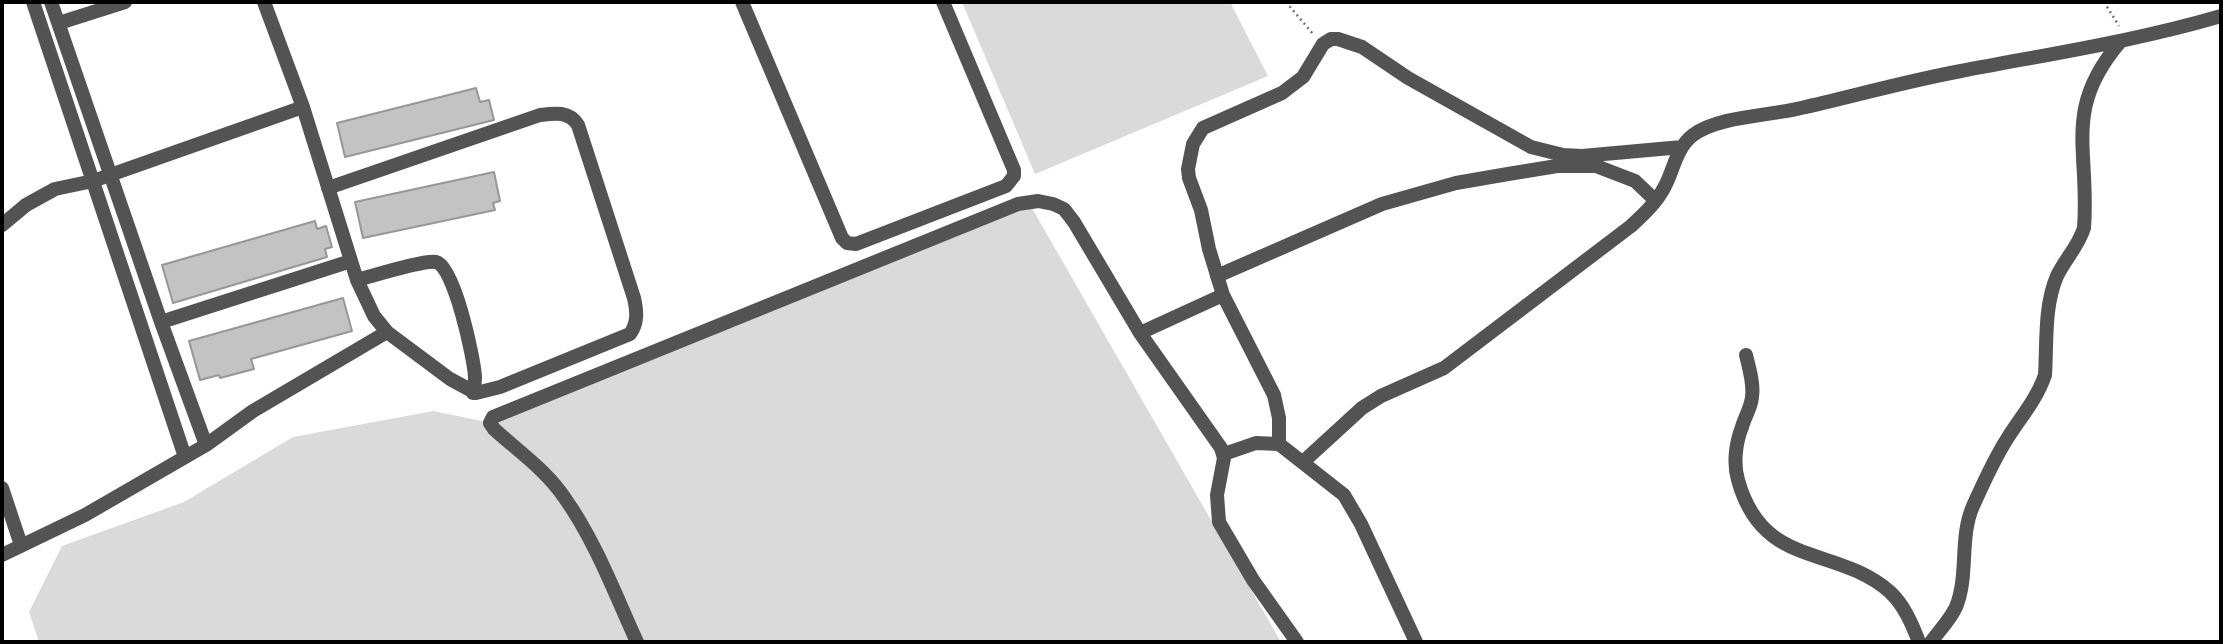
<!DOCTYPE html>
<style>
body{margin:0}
#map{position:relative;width:2223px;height:644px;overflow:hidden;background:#fff;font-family:Barlow,sans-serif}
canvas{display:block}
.frame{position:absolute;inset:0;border:4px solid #000;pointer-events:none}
</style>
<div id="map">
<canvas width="2223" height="644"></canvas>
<div class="frame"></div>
</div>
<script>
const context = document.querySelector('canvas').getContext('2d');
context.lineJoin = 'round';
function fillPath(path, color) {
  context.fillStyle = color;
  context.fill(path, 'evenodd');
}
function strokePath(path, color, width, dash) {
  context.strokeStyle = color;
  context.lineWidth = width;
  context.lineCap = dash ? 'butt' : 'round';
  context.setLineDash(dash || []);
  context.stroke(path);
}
fillPath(new Path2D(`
 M962 2H1230L1268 76 1035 174Z
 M1029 203 1281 642H39L29 612 62 546 184 502 293 437 433 411 487 422Z`), '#dadada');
const building = new Path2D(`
 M476 88 480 102 489 100 494 120 345 157 337 123Z
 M494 172 500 201 493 203 495 210 363 238 355 202Z
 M315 221 317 229 326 226 332 247 325 249 327 257 173 303 162 265Z
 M343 298 352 331 251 359 254 369 220 378 219 375 200 380 189 341Z`);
fillPath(building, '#c3c3c3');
strokePath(building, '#979797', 2);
strokePath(new Path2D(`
 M1286 2 1313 34
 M2104 2 2119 26`), '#757575', 2.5, [2, 3.5]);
strokePath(new Path2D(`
 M33 2 185 457
 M51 2 161 322 206 445
 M264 2 303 107 357 280 374 316 387 332 450 379 476 393 500 387 630 334C638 323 637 311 634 298L578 125C569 111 555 113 540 115L328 188
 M742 2 842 238 847 243 856 244 1006 186 1014 176V170L943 2
 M59 23 125 2
 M2 225 26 205 55 189 93 181 303 107
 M1217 276 1382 204 1456 183 1508 174 1557 166H1596L1635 181 1655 200
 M357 280C373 276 423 260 436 262 454 265 474 358 475 377 475 382 474 388 473 393
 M161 322 351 261
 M1140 333 1223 295
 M1746 355C1749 368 1754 383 1752 397 1751 408 1745 416 1742 427 1736 442 1733 463 1738 480 1763 570 1835 544 1890 592 1904 605 1912 624 1919 642
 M1279 444V418L1274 395 1223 295 1209 249 1201 210 1189 178 1188 169 1193 144 1203 128 1282 93 1303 77 1323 44 1331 39H1338L1362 47 1408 78 1531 147 1563 155 1582 156 1682 147
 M1224 454 1256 443 1279 444 1344 495 1361 524 1416 642
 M1303 462 1362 408 1381 396 1444 368 1631 226C1644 214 1657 202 1665 186 1674 169 1676 148 1693 135 1719 116 1769 116 1801 108 1854 96 1907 81 1961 71 2049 54 2136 41 2221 16
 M2 488 21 545
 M2 555 85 515 130 489 206 445 253 411 387 332
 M637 642C615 594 595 540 564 497 546 470 518 451 494 429L490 423 493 417 1018 204 1038 201 1053 204 1064 209 1074 222 1140 333 1221 448 1224 458 1217 495 1219 522 1253 580 1297 642
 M1931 642C1939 631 1950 620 1956 607 1969 575 1959 538 1973 506 1983 484 1994 459 2007 439 2020 418 2037 399 2045 375 2047 343 2044 306 2057 276 2065 259 2078 247 2084 228 2090 150 2062 110 2120 42`), '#535353', 14);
</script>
